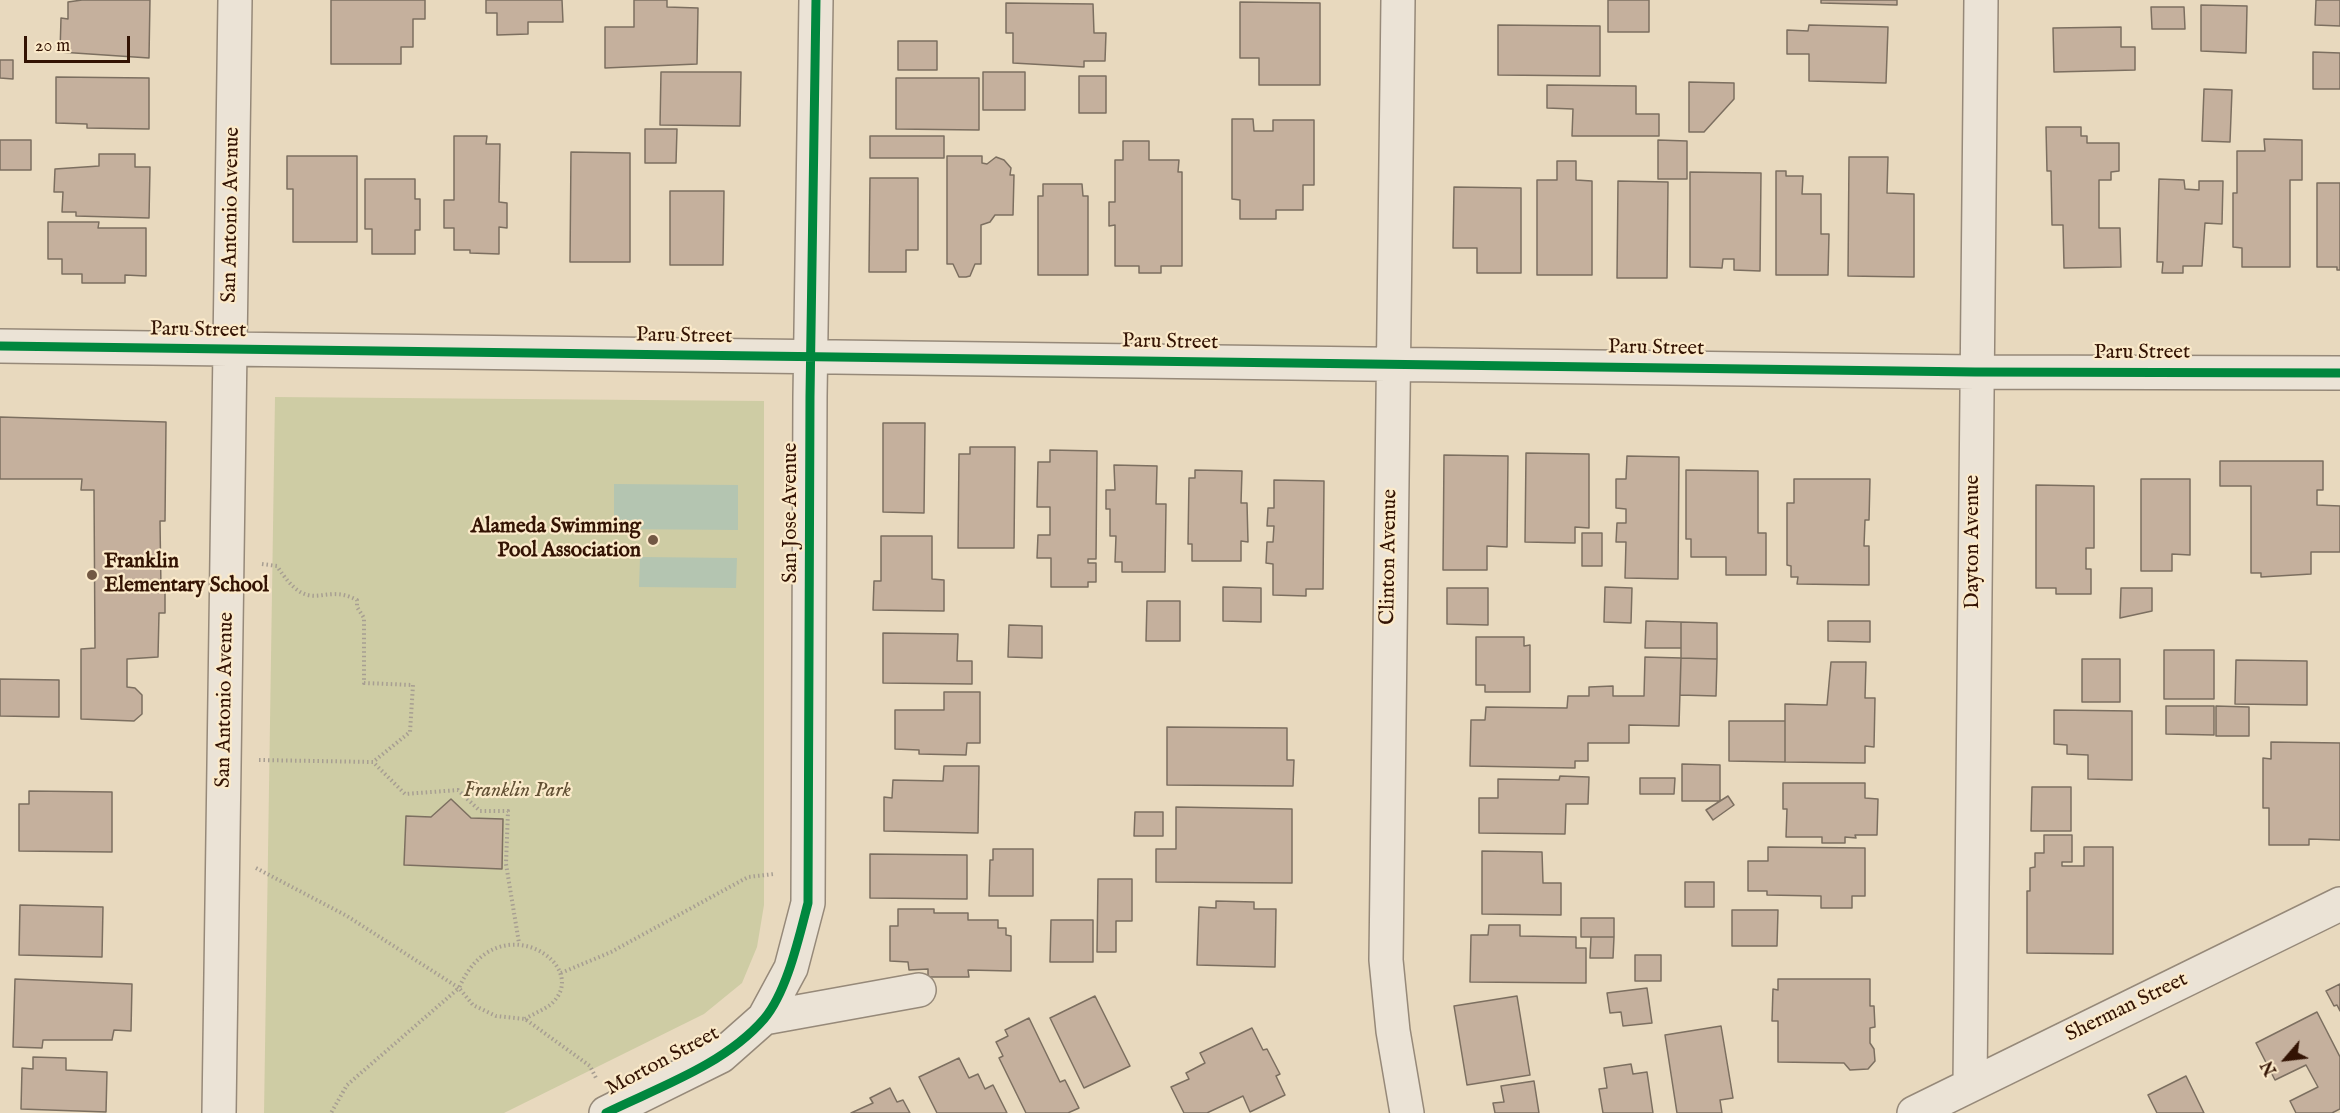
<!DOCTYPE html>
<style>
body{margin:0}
#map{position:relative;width:2340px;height:1113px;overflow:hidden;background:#e8d9be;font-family:"IM FELL English",serif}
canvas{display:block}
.north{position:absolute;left:2256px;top:1029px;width:60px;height:60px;-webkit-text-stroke:4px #fbeaca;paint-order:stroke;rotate:242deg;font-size:16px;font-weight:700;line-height:24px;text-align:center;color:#331303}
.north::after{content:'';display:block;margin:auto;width:21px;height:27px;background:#331303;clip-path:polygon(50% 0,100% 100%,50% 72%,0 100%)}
.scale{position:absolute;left:24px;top:36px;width:106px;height:27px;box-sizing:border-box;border:3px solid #331303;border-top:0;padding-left:8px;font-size:18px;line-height:21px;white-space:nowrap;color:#331303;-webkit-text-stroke:4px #fbeaca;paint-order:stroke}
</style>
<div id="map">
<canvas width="2340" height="1113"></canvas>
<div class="north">N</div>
<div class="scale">20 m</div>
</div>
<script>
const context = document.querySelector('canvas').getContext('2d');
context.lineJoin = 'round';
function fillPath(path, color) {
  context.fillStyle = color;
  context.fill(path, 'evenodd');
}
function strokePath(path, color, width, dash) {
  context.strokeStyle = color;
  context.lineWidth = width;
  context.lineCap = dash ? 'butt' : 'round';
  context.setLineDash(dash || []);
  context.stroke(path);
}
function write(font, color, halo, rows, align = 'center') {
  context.font = font + ' "IM FELL English",serif';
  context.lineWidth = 4.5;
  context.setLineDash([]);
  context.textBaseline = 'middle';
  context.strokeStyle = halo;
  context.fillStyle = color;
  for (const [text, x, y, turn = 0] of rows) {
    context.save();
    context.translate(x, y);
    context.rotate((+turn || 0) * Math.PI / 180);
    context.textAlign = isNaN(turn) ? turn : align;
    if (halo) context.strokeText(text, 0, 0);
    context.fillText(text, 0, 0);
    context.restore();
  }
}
fillPath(new Path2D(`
 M275 397 764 401V905L757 947 742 983 704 1014 504 1113H264Z`), '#cecca4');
fillPath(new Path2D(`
 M614 484 738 485V530L614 529Z
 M640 557 737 558 736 588 639 587Z`), '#b4c5b1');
const building = new Path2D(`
 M82 0H150L149 58 60 52 61 18 68 19V2Z
 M331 0H425V19H413V47H401V64H331Z
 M486 0H562L563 22H528V34L497 35V13H486Z
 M634 0H667V7L698 8 697 64 605 68V27H634Z
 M1608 0H1649V32H1608Z
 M1821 0H1897V5L1821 3Z
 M2316 0H2340V26L2315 25Z
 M1240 2 1320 3V85H1259V58H1240Z
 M1006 3 1093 4 1094 33H1106L1105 61H1084V67L1013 63V33H1006Z
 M2201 5 2247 6 2246 53 2201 51Z
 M2151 7H2184L2185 29H2152Z
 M1498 25 1600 26V76L1498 75Z
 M1809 25 1888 27 1886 83 1809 81V54H1787V30L1808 31Z
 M2121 27V47H2135V70L2054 72 2053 28Z
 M898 41H937V70H898Z
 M2313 52 2340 53V89H2313Z
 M0 60H13V79L0 78Z
 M661 72H741L740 126 660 125Z
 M983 72H1025V110H983Z
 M1079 76H1106V113H1079Z
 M56 77 149 78V129L87 128V124L56 123Z
 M896 78H979V130L896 129Z
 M1689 82 1734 83V99L1704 132H1689Z
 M1547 85 1636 86V114H1659V136H1572L1573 109 1547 108Z
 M2204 89 2232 90 2230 142 2202 141Z
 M1232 119H1253L1254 131H1273V120H1314V185H1303V210H1276V219H1240V200L1232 199Z
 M2046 127H2081V136H2087V143H2119V171L2111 172V180H2099V228H2120L2121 267 2064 268 2063 225H2052L2051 171H2047Z
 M645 129H677L676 163H645Z
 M454 136H487L486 144H500L499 202 507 203V228L499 227V254L470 253V250H454V228H444V200H454Z
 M870 136H944V158H870Z
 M2264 139 2302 140V180H2290V267H2242V248L2233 247V193H2237V151H2265Z
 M0 140H31V170H0Z
 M1658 140 1687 141V179H1658Z
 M1123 141H1149V160H1179L1178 172H1182V266H1161V273H1139V266H1115V225L1109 226V202H1115V160H1123Z
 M571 152 630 153V262H570Z
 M99 154H135V167H150L149 218 76 216V212H62L63 192H54L55 169 99 166Z
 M287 156H357V242H293V189H287Z
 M947 156H982V163L987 164 996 157 1004 160 1011 168 1010 175H1014L1013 215H995L990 222 981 225V264H975L970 276 966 277H959L953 264H947Z
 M1849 157H1888L1887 193 1914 194V277L1848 276Z
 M1557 161H1576V180L1592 181V275H1537V180H1557Z
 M1776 171H1786V176H1803L1802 194H1821V234H1829L1828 275H1776Z
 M1690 172 1761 173 1760 271 1734 270V259H1723L1722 268 1690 267Z
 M870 178H918V250H906V272H869Z
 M365 179H415V199H420V230H415V254H372V229H365Z
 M2159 179 2184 180 2185 189 2199 190V181H2223L2222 224 2205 223 2202 266H2183V273H2162L2163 262H2157Z
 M1618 181 1668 182 1667 278H1617Z
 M2317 183H2340V270H2337V267H2317Z
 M1043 184H1082L1083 196H1088V275H1038V196H1043Z
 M1454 187 1521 188V273H1477V248H1453Z
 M670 191H724L723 265H670Z
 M48 222H99L98 228H146V276L125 275V283H82V274H62V259H48Z
 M0 417 166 422 165 521H160L161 590H165V613H159L158 657 127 659V687L135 688 142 695V714L134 721 81 719V649L95 648 94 490H81L82 479H0Z
 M883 423H925L924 513 883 512Z
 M970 447H1015L1014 548H958L959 454H970Z
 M1050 450 1097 451 1096 559H1088V563H1096V582H1088V587H1051V558H1037L1038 535H1050V507H1037L1038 462H1050Z
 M1526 453 1589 454V528L1575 527V543L1525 542Z
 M1444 455 1508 456 1507 547 1487 546V570H1443Z
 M1627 456 1679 457 1678 579 1625 578 1626 542H1616L1617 523H1626V509L1616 508V479H1626Z
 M2220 461H2323V490H2317V505L2340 506V552H2311V574L2261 577V573H2251V486H2220Z
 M1114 465 1157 466 1156 504H1166L1165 572H1122V562H1115L1116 536H1110V509H1106V490H1115Z
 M1195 470 1242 471 1241 503H1247L1248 542 1241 541V561H1192V544H1188L1189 478H1195Z
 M1686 470 1758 471V533H1766V575H1726V557H1691V539H1686Z
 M1794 479H1870L1869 520H1865L1864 546H1869V585L1797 584 1798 577H1791V566L1787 565V503H1794Z
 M2141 479H2190V555L2172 554V571H2141Z
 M1274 480 1324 481 1323 589H1306V596L1273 595V564L1266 563 1267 542H1273L1274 526H1267L1268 508H1274Z
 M2036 485 2094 486V548H2086V569H2091V594H2056V588H2036Z
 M1582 533H1602V566H1582Z
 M881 536H932V579L944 580V611L873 610 874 581H881Z
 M1223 587 1261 588V622L1223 621Z
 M1605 587 1632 588 1631 623 1604 622Z
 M1447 588H1488V625L1447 624Z
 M2121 588H2152V611L2120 618Z
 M1147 601H1180V641H1146Z
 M1646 621 1681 622V648H1645Z
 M1828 621H1870V642L1828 641Z
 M1681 622 1717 623V659L1681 658Z
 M1009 625 1042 626V658L1008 657Z
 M883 633 958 634 957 661H972V684L883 683Z
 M1476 637H1524V646L1530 645V692H1485V685H1476Z
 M2164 650H2214V699H2164Z
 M1645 657 1681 658 1679 726 1629 725V743H1588V761H1575V768L1470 766 1471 720H1485L1486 707 1567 708 1568 696H1589V687L1613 686V696H1644Z
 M1681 658 1717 659 1716 696 1680 695Z
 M2082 659H2120V702H2082Z
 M2236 660 2307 661V705L2235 704Z
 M1831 662H1866L1865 698H1875L1874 747 1865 746V763L1785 762V704L1827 705Z
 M0 679 59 680V717L0 716Z
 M944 692H980V743H967L966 755 919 754V750L895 749V710H944Z
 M2166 706H2214V735L2166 734Z
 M2216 706 2249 707V736H2216Z
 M2054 710 2132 711V780L2088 779V755L2067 754V745L2054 744Z
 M1729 721H1785V762L1729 761Z
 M1167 727 1287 728V760H1294L1293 786 1167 785Z
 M2271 742 2340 743V840L2309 839V845H2269V808H2263V758L2271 759Z
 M1682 764 1720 765V801H1682Z
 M944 766H979L978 833 884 831V797L892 798 893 780 943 781Z
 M1560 776 1589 777 1588 804H1566L1565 834 1479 833V798H1498V779L1559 780Z
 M1640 778H1675L1674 794H1640Z
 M1783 783H1865V798L1878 799 1877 835H1855L1856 838 1845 837V843H1822V837H1786L1787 809H1783Z
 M2032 787H2071V831H2031Z
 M29 791 112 792V852L19 851V804H29Z
 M1728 796 1734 805 1713 820 1706 810Z
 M451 799 471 818 503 819 502 869 404 865 406 816 431 817Z
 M1176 807 1292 809V883L1156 882V849H1176Z
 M1135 812H1163V836H1134Z
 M2044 835H2072V862H2062V866H2084V847H2113V954L2027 953V891H2030V868L2035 867V853H2044Z
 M1768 847 1865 848V896H1852V908H1821V896L1767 895V891H1748V861H1768Z
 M993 849H1033V896H989L990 860H993Z
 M1482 851 1542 852 1543 883H1561V915L1482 914Z
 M870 854 967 855V899L870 898Z
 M1098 879H1132V921H1116V952H1097Z
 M1685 882H1714V907H1685Z
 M1216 901 1254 902V909H1276L1275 967 1197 965 1199 907 1216 908Z
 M20 905 103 907 102 957 19 955Z
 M898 909H934V913H968V920H998V928H1006V935L1011 936V971L968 970 969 977H928V969L909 970 908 962 890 961V926H898Z
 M1732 910H1778L1777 946H1732Z
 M1581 918H1614V937H1581Z
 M1051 920H1093V962H1050Z
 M1489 925H1520V936L1576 937V948H1586V983L1470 982 1471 935H1488Z
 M1591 937H1614L1613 958H1590Z
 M1635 955H1661V981H1635Z
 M15 979 132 984 131 1031 114 1030 112 1040H43L42 1048 13 1047Z
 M1778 979H1870V1006H1874L1875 1027 1870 1028V1043L1874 1049 1875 1061 1868 1069 1850 1070 1844 1063 1778 1062V1021H1772L1773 989 1778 990Z
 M2340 984V1011L2337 1005 2334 1006 2326 991Z
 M1647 988 1652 1023 1623 1026 1621 1012 1610 1013 1607 993Z
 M1095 996 1130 1066 1084 1088 1050 1018Z
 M1517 996 1530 1075 1467 1085 1454 1006Z
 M2317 1012 2340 1057V1109L2332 1113H2296L2290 1101 2318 1087 2306 1065 2275 1080 2256 1043Z
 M1029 1018 1060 1082 1065 1080 1079 1108 1068 1113H1026L999 1058 1003 1056 996 1042 1008 1036 1005 1030Z
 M1721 1026 1733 1098 1720 1100 1722 1113H1677L1665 1035Z
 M1252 1028 1263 1050 1267 1049 1280 1074 1276 1076 1285 1095 1250 1112 1243 1096 1207 1113H1184L1171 1087 1189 1079 1186 1073 1205 1063 1200 1053Z
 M33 1057 66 1058V1070L107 1072 106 1112 21 1109 22 1068 33 1069Z
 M959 1058 969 1078 978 1074 985 1089 993 1085 1007 1113H937L919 1077Z
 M1631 1064 1633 1074 1647 1072 1653 1113H1603L1599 1089 1607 1088 1604 1068Z
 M2186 1076 2204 1113H2157L2148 1095Z
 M1534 1081 1539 1113H1495L1493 1103 1504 1102 1501 1086Z
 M890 1088 897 1102 903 1100 910 1113H851L873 1103 870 1098Z`);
fillPath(building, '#c5b09d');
strokePath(building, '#7c6f60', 1.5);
const minor = new Path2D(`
 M1398 0 1386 960 1393 1031 1407 1113
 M0 346 1975 372 2340 373
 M764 1018 791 968 808 903 810 396 816 0
 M1970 1085 1981 0
 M219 1113 235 0
 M606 1113 721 1056 764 1018 919 990
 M1914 1113 2340 904`);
strokePath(minor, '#968979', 36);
strokePath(new Path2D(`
 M262 564 277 566C311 619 321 581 357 600V607L364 618V683L413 685 410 732 373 762
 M259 760 373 762 405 794 458 790 480 811H508L506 864 519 943
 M256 868 347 916 459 988 347 1085 331 1113
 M561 973 611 952 748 877 774 874
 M525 1019C533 1014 543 1010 550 1005 596 967 497 900 459 988L473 1005 496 1016 525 1019 590 1066 596 1078`), '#a79e92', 4, [1.5, 3]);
strokePath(minor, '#ebe3d6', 33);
strokePath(new Path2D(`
 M0 346 1975 372 2340 373
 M606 1113C659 1087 724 1065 764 1019 787 992 799 937 808 903L810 396 816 0`), '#00873e', 9);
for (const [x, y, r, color] of [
 [653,540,6,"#725844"],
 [92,575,6,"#725844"]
]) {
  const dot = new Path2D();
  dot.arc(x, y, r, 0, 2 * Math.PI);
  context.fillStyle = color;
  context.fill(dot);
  strokePath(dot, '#fbeaca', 2);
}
write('21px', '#331303', '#fbeaca', [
 ["San Antonio Avenue",232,215,-89],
 ["Paru Street",198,331,1],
 ["Paru Street",684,337,1],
 ["Paru Street",1170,343,1],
 ["Paru Street",1656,349,1],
 ["Paru Street",2142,354],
 ["San Jose Avenue",792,513,-90],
 ["Dayton Avenue",1974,542,-90],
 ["Clinton Avenue",1390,557,-89],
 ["San Antonio Avenue",226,700,-89],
 ["Sherman Street",2127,1008,-26],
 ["Morton Street",663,1062,-28]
]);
write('bold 21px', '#331303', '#fbeaca', [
 ["Alameda Swimming",641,528],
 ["Pool Association",641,552],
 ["Franklin",104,563,"left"],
 ["Elementary School",104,587,"left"]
], 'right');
write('italic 21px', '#625034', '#fbeaca', [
 ["Franklin Park",517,792]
]);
</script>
